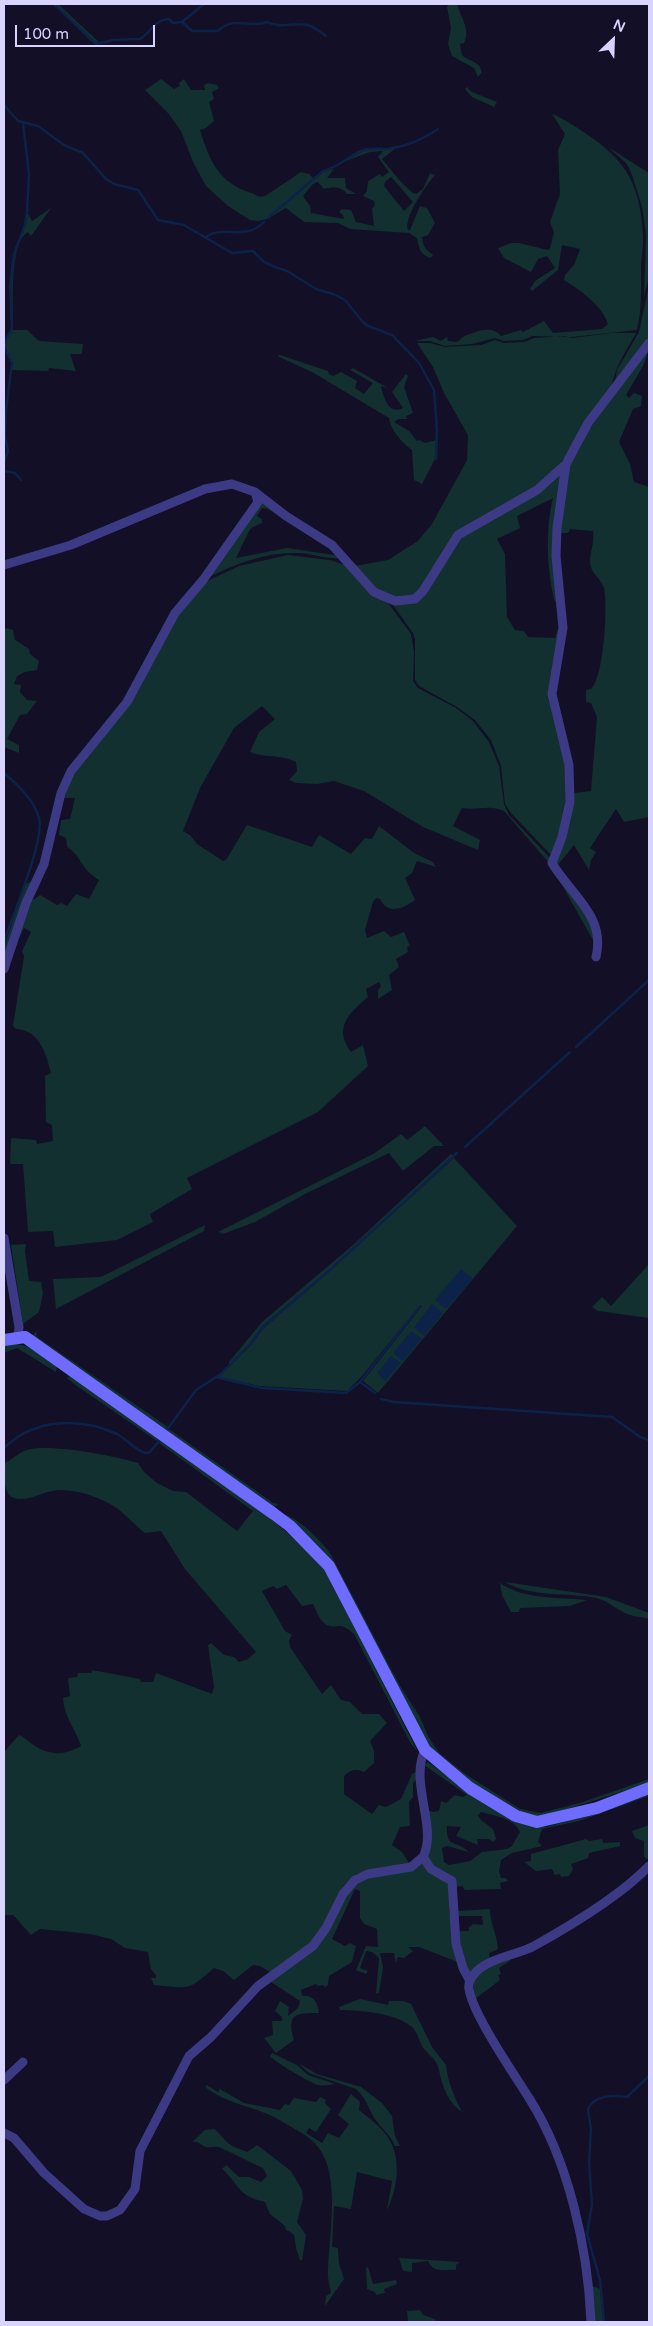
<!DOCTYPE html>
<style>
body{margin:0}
#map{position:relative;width:653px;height:2326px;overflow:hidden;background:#130f26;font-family:"Varela Round",sans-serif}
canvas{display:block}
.frame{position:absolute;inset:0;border:5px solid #d9d4ff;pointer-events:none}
.north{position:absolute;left:588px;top:15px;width:50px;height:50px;-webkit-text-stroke:4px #130f26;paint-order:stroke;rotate:24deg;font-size:14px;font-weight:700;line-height:20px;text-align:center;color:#d9d4ff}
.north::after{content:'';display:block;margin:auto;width:18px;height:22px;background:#d9d4ff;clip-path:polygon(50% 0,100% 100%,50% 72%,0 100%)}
.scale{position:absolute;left:15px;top:25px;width:140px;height:22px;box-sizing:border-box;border:2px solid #d9d4ff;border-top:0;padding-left:6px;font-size:15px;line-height:18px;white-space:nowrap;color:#d9d4ff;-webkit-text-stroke:4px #130f26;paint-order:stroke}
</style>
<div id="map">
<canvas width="653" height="2326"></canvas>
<div class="frame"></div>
<div class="north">N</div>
<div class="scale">100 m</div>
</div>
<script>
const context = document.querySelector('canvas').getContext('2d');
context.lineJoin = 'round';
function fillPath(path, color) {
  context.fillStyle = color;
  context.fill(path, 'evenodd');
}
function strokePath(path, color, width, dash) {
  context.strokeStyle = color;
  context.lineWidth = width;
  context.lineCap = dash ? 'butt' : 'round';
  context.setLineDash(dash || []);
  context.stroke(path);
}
fillPath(new Path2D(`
 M55 4H58L101 44H96L90 40Z
 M449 4H457C460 16 471 29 464 43L460 44 462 55C469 62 479 60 482 72L478 77 474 68 452 56 448 44 451 28 447 7Z
 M161 79 174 89 180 86 179 83 184 79 191 90H205L204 85 208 83 217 85 219 88 212 92 214 99 209 102 214 121 206 128 200 130C210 161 218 182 251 193 257 195 257 198 265 196L301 172 309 174 314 179 323 171 334 169 327 178H345L346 188 356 194H347C341 186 333 187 324 189L318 182 313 184 303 196 310 206 311 213 344 219 343 215 339 212 342 209 351 210 356 222 374 226 372 209 375 205 374 201 363 196 367 191 368 181 380 174 382 177 389 172 378 157 383 151 370 152 343 162 365 150 397 147 382 159 400 181 413 193 416 194 423 189 430 173 435 175C427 184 403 218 408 230H410L420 206 427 208 435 223 428 235 422 237C423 247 426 250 433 255L431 258C420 255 419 248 417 238L409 233 350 229 338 223 304 222 286 208 267 219 258 221 250 220 228 206 206 186 193 162 181 131 168 113 145 90ZM391 177 413 202 404 211 384 186 385 182Z
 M467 87 472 92 497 102 494 107 472 97 465 89Z
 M552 114C565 119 576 127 588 135 628 162 640 187 643 234 644 246 641 258 641 269 641 291 642 309 637 330L572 337 533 336 523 340 504 341 495 338 472 344 445 346 430 341H415L433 337 441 341 447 337 448 341 456 342C462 340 460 338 465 336 477 331 492 325 501 336L521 330 523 332 544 321 553 333 602 329 608 324C602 305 580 290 564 280L565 275 574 265 580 249 562 245 558 270 532 291 530 289 535 281 555 268 547 256 538 259 531 272 504 258 498 248 511 243H519L548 250 550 248 554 232 550 222 560 194 558 150 565 134Z
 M608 147 649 173V276L644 297 646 235 642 207 632 175 627 164Z
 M51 208 31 236 28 232C8 243 14 309 13 330H27L39 341 83 344 82 354H70L76 371 49 368 48 371 12 370V363L4 345 12 328 10 287 14 254 25 225 27 212 32 221Z
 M649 285V341L614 387 617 370 639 332Z
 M612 333H636C625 353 616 365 611 388L552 476 467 527 422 589 406 601 376 593 354 566 388 560 418 541 432 524 467 460 468 435 444 393 433 367 417 343H430L445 347 481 345 495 340 503 343 524 342 534 338 565 336 572 338Z
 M649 349 643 366 626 395 629 398 634 393 642 396 641 406 633 409 619 442 630 464 634 482 649 487V817L624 822 616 809 590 848 596 852 591 860 589 870 574 845 557 866 555 863 573 793 591 791 597 717 591 703 586 702V690L591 689C604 677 608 606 604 588 601 578 590 573 590 562 590 551 595 542 593 531L570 529 568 533H560L570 464 581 440Z
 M280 355 328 371 329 374 333 376 341 372 357 381 355 388 364 394 373 383 350 370 353 368 388 388 381 386C383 395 388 416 403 408L392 392 406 374 408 376 404 387 413 413 406 416 407 419H399L394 422 409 431 417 441 419 440 425 443 436 440 435 459 422 484 414 480 412 450C403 444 390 429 389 418L312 372 277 356Z
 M563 469 558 603 555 602C547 573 545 528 553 498L517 516 520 528 497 539 505 554 507 617 515 630 524 631 528 637 555 638 558 629H561L551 691 568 770 564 827 551 855 511 813 505 804 501 766 491 740 475 720 457 707 419 686 415 680V640L413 633 390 601H413L453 542Z
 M260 500 332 548 329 549 268 509 262 508 257 516 262 519V523L251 528 248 533 236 558 287 548 341 556 340 558C329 560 311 553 299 553 266 552 238 563 209 577Z
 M288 555 330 560 345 565 368 591 386 600 411 634 414 652 413 681 418 688 456 708 473 721 489 742 499 766 504 804 509 815 551 859 594 923 597 947 550 864 504 811C490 804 476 811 462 808L453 826 480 840 478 850 423 827 364 791 334 781 317 784 296 783 289 780 297 771 296 762C280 754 262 758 250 752L259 732 275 719 262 706 234 728 200 788 183 831 190 835 197 844 223 861 226 860 247 825 312 847 319 835 351 854 365 838 372 839 379 826 414 853 433 862 436 867 417 861 412 873 405 878 415 900C404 908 388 916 380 899L376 898 373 902 365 930 367 938 384 931 391 937 404 932 410 946 407 947 408 952 396 959 399 967 389 975 392 990 378 999V990L381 986 379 982 366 989 368 997C349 1013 333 1028 351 1052L363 1045 368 1066 318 1112 187 1178 192 1189 150 1214 153 1222 117 1240 55 1247 53 1231 28 1232 23 1164H10L11 1138 36 1140 37 1144 53 1141 52 1125 46 1122 45 1076 51 1073C46 1053 39 1030 16 1029L13 1026 24 956 22 951 31 932 24 928 15 946 27 904 40 895 57 905 61 903 67 906 76 894 89 899 99 880C79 868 83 857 67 847L66 838 59 835 61 820 70 819 75 798H61L67 781 119 717 177 614 207 581 239 566Z
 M6 628 13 630 15 640 29 649 30 654 39 661 37 670 25 672 17 676 14 684 21 685 20 692 27 700 37 701 27 714 20 715 7 739 19 745V753L4 747V631Z
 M35 880 4 960V947L25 884Z
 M425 1126 444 1146H434L403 1171 389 1153 305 1194 255 1222 223 1234 218 1232 375 1153 401 1134 407 1140Z
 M451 1154 453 1156 330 1269 262 1326 250 1344 229 1365V1362L262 1322 353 1245Z
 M454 1158 517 1226 378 1393 363 1381 422 1306 420 1305 362 1376 347 1391 259 1386 219 1377 251 1345 264 1328 331 1270Z
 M205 1225 204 1231 56 1309 53 1279 100 1277 107 1274Z
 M26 1244 25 1251 29 1281 41 1282 43 1293 39 1312 23 1324 11 1245Z
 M649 1264V1318L598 1311 592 1307 602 1297 611 1306Z
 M37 1331 36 1336 40 1339 168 1427 167 1431 169 1429 273 1503 279 1504 272 1508 32 1336Z
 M13 1343 29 1347 57 1366 56 1372 17 1348 4 1353V1344Z
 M70 1376C119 1410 168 1444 216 1479 257 1508 294 1533 326 1572L418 1752 411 1744 354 1634C338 1620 340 1630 327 1625 320 1622 316 1610 313 1604L302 1606 286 1585 277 1589 273 1586 262 1591 285 1631 292 1635 289 1640 290 1647 322 1694 331 1685 341 1700 350 1702 362 1714H379L387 1723 370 1741 374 1751V1763L364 1772C356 1768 351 1769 344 1776V1794L372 1814 379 1805 386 1807 401 1799 412 1774 417 1771V1779L413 1783V1797L409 1802 410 1826 400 1827 392 1845 402 1852 409 1863 356 1874 343 1886 319 1935 312 1944 270 1972 260 1966 253 1965 234 1980 223 1971 214 1968C187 1992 189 1988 154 1985L151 1978H156V1975L151 1969 148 1952 125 1948 111 1939 90 1934 40 1929 31 1935 13 1915H4V1752L19 1735C26 1738 29 1742 35 1746 52 1756 65 1755 81 1746 75 1728 64 1717 63 1698L70 1696 68 1678 77 1677 78 1673H92V1670L140 1679 141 1682H153L156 1673 212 1694 214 1687 208 1645 211 1643 224 1655 234 1657 239 1662 248 1659 256 1652 185 1569 161 1531 145 1533C134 1525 126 1514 115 1507 99 1497 71 1487 52 1491 41 1493 26 1502 14 1498 3 1495 4 1473 4 1463 12 1460 19 1452 27 1450 49 1443 115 1456 138 1463L145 1473 157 1483 173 1491 186 1492 237 1531 253 1511 159 1443 160 1440 157 1441 74 1384 67 1378Z
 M284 1514C302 1521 318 1538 330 1553L399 1684 420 1717 428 1736 439 1753 464 1773 520 1809 541 1813 583 1802 649 1779V1783L545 1816H529L473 1784 431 1750 324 1552Z
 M505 1582 606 1597 649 1613V1619C643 1617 636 1617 630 1615 618 1611 609 1601 596 1598 566 1592 532 1598 505 1582Z
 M500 1583C524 1600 559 1597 587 1600L570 1606 520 1608 519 1612H511L502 1595Z
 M428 1762 465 1790 514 1821 536 1826 546 1827 581 1817 649 1793V1796L579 1821 542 1829 538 1842 542 1846 512 1853 501 1860 499 1871 501 1878H506L508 1881 500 1883 501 1889 465 1890 462 1886 455 1887 426 1857V1809L432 1812 439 1811 441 1801 446 1803 455 1795 463 1797 467 1795 424 1765ZM481 1812C495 1816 514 1818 520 1832L512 1846 507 1849 482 1852 470 1861 449 1865 444 1862 442 1848 447 1846 469 1852C455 1839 446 1849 447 1826L461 1827 456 1836 478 1845 477 1839H489L493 1842 496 1839 493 1829 481 1820 478 1815Z
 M649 1825V1858L646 1859 644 1856V1841L635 1838 632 1831Z
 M586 1839 589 1841 602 1839 603 1843 620 1842V1846L589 1853 588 1858 571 1864 573 1869 569 1876 561 1877 560 1874 555 1875 552 1869 536 1871 524 1862 531 1861V1854Z
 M422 1862 447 1880 452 1892 449 1911 458 1962 419 1947H408L413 1951 404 1958 398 1957 396 1963 394 1953H380L383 1967 379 1993 376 1994 379 1958 372 1952 366 1951 360 1968 368 1971 366 1974 356 1970 366 1946 378 1947 377 1929 364 1924 360 1918V1891L355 1889 332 1939 345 1946 350 1943 356 1946 352 1962 329 1976 328 1985 325 1987 323 1985 318 1986 316 1984 301 1990 302 1996C313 1994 318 2003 319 2013 296 2013 286 2013 294 2040L276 2053 264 2038 273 2035 272 2021H282V2017L275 2011 280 2001 289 2007 288 2016 298 2008 300 2001 268 1980 307 1955 340 1903 362 1879Z
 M490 1909C490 1924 497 1934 498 1949L489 1953 490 1960 469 1972 461 1951 458 1931H469V1927L473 1924 483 1925 482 1916H456V1911Z
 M509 1958 511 1960 499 1968 501 1974 498 1975 500 1980 475 1999 473 1981 480 1970Z
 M360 1999 388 2005 389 2001H403L411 2004 432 2047 446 2065C448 2083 454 2096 462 2112 448 2103 442 2086 439 2070 437 2060 429 2055 424 2049 419 2042 419 2035 413 2028 397 2013 361 2010 340 2010L339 2007Z
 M272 2053 297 2065 308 2075 335 2084C330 2085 323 2086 318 2085 310 2083 275 2062 270 2056Z
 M298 2063 317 2074 361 2087 382 2103 392 2116 395 2136 400 2146H395C391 2136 385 2132 378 2123 369 2113 367 2098 356 2089L309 2073Z
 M207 2085 218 2092 220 2089 244 2103 280 2110 285 2104 289 2105 294 2098 316 2102 320 2097 326 2100 325 2103 331 2109 316 2132 309 2128 306 2133 322 2143 328 2133 339 2138 349 2124 338 2115 351 2094 360 2102 359 2110C369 2118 379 2125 387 2136 402 2156 398 2189 387 2210L392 2181 357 2172 351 2209 334 2206 332 2247 338 2248 339 2264 344 2279 325 2306 326 2296 331 2293C330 2286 327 2278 328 2270 329 2237 341 2175 318 2147 310 2136 293 2128 281 2121 257 2106 227 2105 205 2087Z
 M214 2129C220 2133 220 2135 225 2140 229 2146 240 2149 247 2152L257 2145 291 2171 302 2190 303 2199 297 2222 306 2235 302 2261 299 2259C299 2254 296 2251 296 2246 294 2236 296 2234 286 2230L285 2226 270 2214 265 2202C236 2195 241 2186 222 2169L226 2165 239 2177H249L261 2182 267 2176 263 2168C249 2162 235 2154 221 2148 216 2145 211 2148 206 2147 200 2145 199 2141 192 2142L205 2130Z
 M399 2258 460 2262 456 2265V2270C444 2269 434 2274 428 2261L412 2263V2272L403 2271Z
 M368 2267 373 2284 396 2280 397 2284 384 2289 385 2293 376 2295 375 2292 367 2289 366 2268Z
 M592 2286 600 2289 603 2322H594Z
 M420 2310 423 2315 435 2319 436 2322H408L407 2311Z`), '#12302f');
fillPath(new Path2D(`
 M461 1269 473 1279 446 1309 435 1300Z
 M432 1304 443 1313 424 1336 414 1327Z
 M411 1331 422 1339 403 1361 393 1353Z
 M391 1356 401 1363 385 1381 377 1373Z`), '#0c2248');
strokePath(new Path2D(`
 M54 4 96 44 113 40 140 39C150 33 156 19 169 19L173 23 182 22 192 31H218C234 15 249 29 267 22 281 29 294 22 308 25 313 27 321 32 326 36
 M182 22 204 4
 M4 105 18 121 38 126 64 145 83 153 106 179 114 184 138 190 158 220 184 225 232 253 253 251 264 262 275 267 287 271 316 289 333 294 345 300 362 321 368 326 392 335 419 363 434 390 437 430 436 459
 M268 218 323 171C339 168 348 155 364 150 371 148 380 149 388 149 407 146 423 140 438 129
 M206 237C223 224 245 242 264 222
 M4 344 12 328 10 286 14 254 25 225 27 212 29 174 23 123
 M4 347 12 363 6 410 5 436 8 451 4 462
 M4 471 15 473 21 480
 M4 773C18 785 34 800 39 818 45 841 12 916 4 942
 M576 1047 649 980
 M465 1147 570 1052
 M216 1377 262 1388 346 1393 360 1382 420 1306
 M360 1382 375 1393
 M381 1399 394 1402 612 1417 640 1437 649 1440
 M166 1431 196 1390 221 1374 250 1344 263 1327 330 1270 457 1153
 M4 1448C9 1444 14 1439 19 1436 49 1418 86 1420 117 1434 127 1439 135 1451 146 1453L150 1452 159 1441
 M604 2322 600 2280 587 2234 592 2204 589 2162 591 2129 588 2109C595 2095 614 2095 627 2097L649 2076`), '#0c2248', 2.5);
strokePath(new Path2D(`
 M566 464 557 528 556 556 563 628 552 694 569 765 570 802 562 837 552 863C571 895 606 916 596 957
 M4 565 71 545 205 489 232 484 255 492 286 516 332 545 374 592 395 601 415 599 423 591 458 535 537 490 566 464 588 423 649 343
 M4 969 26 903 44 864 61 793 71 771 127 702 175 613 203 580 258 502 255 492
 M4 1238 19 1327 18 1337
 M423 1857 431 1869 452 1881 456 1944 463 1968 470 1981
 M4 2080 23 2062
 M4 2133 14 2138 44 2173 84 2209 100 2216H107L120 2210 135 2189 140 2151 189 2056 211 2037 258 1986 313 1946 326 1928 343 1894 355 1880 368 1874 411 1867 423 1857C438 1828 409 1782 425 1750
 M591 2322C588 2249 569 2161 529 2098 514 2074 473 2015 469 1989 468 1983 471 1977 476 1972 489 1958 517 1955 534 1946 570 1926 621 1895 649 1866`), '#3d3a85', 9);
strokePath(new Path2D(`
 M4 1340 25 1337 274 1514 290 1526 329 1566 425 1750 470 1788 516 1816 537 1822 597 1808 649 1788`), '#6f6bff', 12);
</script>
